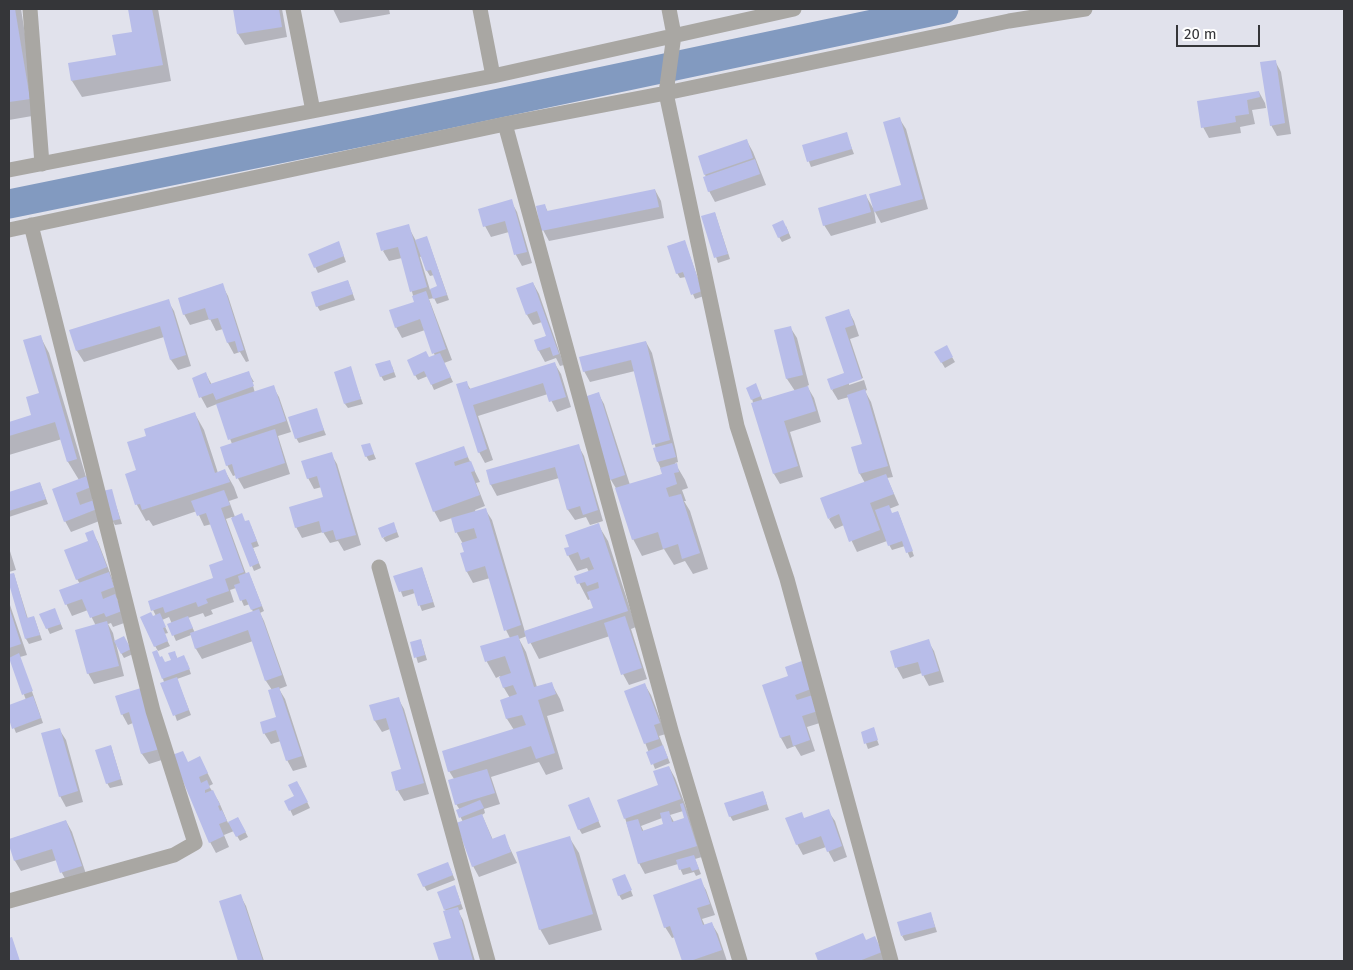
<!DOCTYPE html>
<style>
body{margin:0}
#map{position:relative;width:1353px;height:970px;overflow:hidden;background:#e1e2ec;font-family:"Fira Sans",sans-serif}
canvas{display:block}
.frame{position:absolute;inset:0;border:10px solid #353639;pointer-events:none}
.scale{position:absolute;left:1176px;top:25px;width:84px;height:22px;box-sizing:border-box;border:2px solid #353639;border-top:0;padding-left:6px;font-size:15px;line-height:18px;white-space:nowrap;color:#353639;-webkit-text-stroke:4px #fff;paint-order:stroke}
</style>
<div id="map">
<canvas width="1353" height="970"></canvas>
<div class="frame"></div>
<div class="scale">20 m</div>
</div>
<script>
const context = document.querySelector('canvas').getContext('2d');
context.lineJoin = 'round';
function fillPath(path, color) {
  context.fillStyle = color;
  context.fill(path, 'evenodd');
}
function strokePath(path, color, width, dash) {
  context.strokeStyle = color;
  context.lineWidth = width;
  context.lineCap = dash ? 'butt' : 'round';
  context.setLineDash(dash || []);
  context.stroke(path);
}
fillPath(new Path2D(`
 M9 9H21L38 115 9 120Z
 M129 9H158L171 81 82 97 72 81 70 64 117 56 133 33Z
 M242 9H282L287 37 245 45 238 34 234 10Z
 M333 9H389L390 14 340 23Z
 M1275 61 1281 72 1291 134 1277 136 1271 125Z
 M1259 92 1265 103 1266 108 1252 110 1255 124 1240 127 1241 133 1209 138 1203 127Z
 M899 118 906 129 928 209 881 223 874 210 876 223 831 236 824 225 866 196 873 208 902 186Z
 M846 133 854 154 811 167 803 146Z
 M747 141 753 152 766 185 715 202 709 191 705 174Z
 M655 190 661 201 664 218 549 241 543 230 545 206 548 212Z
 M511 201 517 212 532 263 522 266 516 255 509 232 491 237 485 226Z
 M715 213 730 259 718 263 703 217Z
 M408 226 416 241 426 238 429 243 449 300 437 304 434 298 429 299 452 360 444 363 453 382 434 390 428 376 418 380 415 375 429 359 435 356 425 330 402 338 396 327 415 302 402 258 389 261 383 251ZM422 256 427 271 430 276 434 275 439 287 430 290 420 257Z
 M786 226 791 238 782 242 779 237Z
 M685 242 704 296 695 299 686 277 680 278 677 273Z
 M341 248 346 262 318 273 309 254Z
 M348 281 355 300 320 311 317 306Z
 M533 283 539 294 564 365 560 366 556 358 545 362 539 351 535 341 547 336 542 322 533 325 527 315Z
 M222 285 228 296 249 361 246 362 240 352 234 354 228 343 223 329 216 331 210 319 190 325 184 314Z
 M168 301 174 311 191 366 178 370 171 360 164 337 84 362 77 351 71 331Z
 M848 310 854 321 859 336 850 339 863 378 849 383V385L864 380 867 390 865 391 871 402 893 477 887 478 899 505 889 509 892 514 898 512 900 517 914 556 910 558 905 546 892 550 887 541 857 552 844 525 835 529 829 519 865 483 860 474 852 448 863 445 849 397 838 400 832 390 846 374 826 318Z
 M790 327 797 338 809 385 807 386 814 398 821 422 790 432 803 477 780 484 774 474 752 399 758 390 763 401 795 391 787 379 775 331Z
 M40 336 49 353 86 477 96 498 92 499 102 520 71 532 65 521 79 480 68 462 62 439 9 455V423L32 416 40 394Z
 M646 342 652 353 676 451 678 462 675 463 685 480 688 488 682 490 686 501H684L690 511 708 569 693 574 685 561 674 565 664 549 642 556 633 539 617 490 611 480 598 393 604 404 630 485 663 474 658 462 656 449 635 371 590 382 584 371Z
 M946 347 955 362 945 368 936 353Z
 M555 364 561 374 571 407 557 412 548 394 478 416 493 460 485 463 479 452 466 382 471 390Z
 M392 366 396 377 384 381 381 376Z
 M350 368 363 404 348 408 345 404Z
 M248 372 254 382H252L255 393 273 387 279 397 291 432 278 436 290 474 244 489 236 475 233 476 227 465 232 444 217 404 207 408 201 397 206 374 212 385Z
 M316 410 326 435 299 443 296 438Z
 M195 414 204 430 218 473 225 471 234 487 238 498 229 501 235 517 251 526 259 546 253 548 261 568 254 571 232 517 226 519 246 574 251 578 264 611 260 613 264 621 287 686 279 689 285 699 307 767 293 771 287 760 281 741 271 744 264 733 278 717 272 690 266 681 253 641 202 659 196 649 191 635 176 641 169 625 172 624 169 617 162 620 168 633 164 634 170 646 158 651 155 646 153 618 156 616 153 610 215 578 225 561 212 524 204 526 197 511 153 526 149 520 146 521 137 505 127 475 138 471 148 436ZM236 588 244 606 250 604 253 612 195 633 188 618 203 613 205 617 213 614 211 610 234 602 230 590Z
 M370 445 376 459 369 461 366 456Z
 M578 445 584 456 603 521 597 523 608 541 636 627 631 629 647 679 629 685 623 674 610 636 539 659 527 636 519 639 526 652 537 687 551 683 560 699 564 711 547 716 563 769 546 775 539 762 491 777 500 804 484 809 485 813 482 815 493 840 504 836 517 863 479 877 473 866 463 822 457 810H460L456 804 454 779 449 771 514 730 507 719 501 701 510 698 504 688 500 676 496 678 487 662 482 647 510 638 506 630 490 578 473 583 467 572 462 554 465 553 463 544 457 533 452 518 440 522 434 511 417 463 463 447 480 482 476 483 485 506 475 510 476 512 485 509 492 520 525 632 594 609 591 599 588 600 576 577 589 572 587 568 577 571 568 555 571 548 597 525V523L590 525 586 517 575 520 568 510 559 478 497 496 491 485 487 471Z
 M331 454 337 464 361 545 344 551 338 541 330 543 323 532 302 538 296 527 325 498 322 487 314 489 308 478Z
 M40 483 48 504 9 517V493Z
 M111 490 122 524 115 525 112 520Z
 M396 529 399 537 386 542 383 538Z
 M92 532 98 542 112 578 119 598 116 599 127 622 113 627 111 623 108 624 113 633 115 642 124 638 133 654 124 658 116 644 124 676 94 684 88 673 96 626 88 610 72 616 60 591 80 584 77 579Z
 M9 548 16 570 9 572Z
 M422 568 435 607 422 611 415 593 403 597 395 576Z
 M14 574 28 619 34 617 42 640 29 644 26 639 9 579V576Z
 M9 602 27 655 20 657 43 723 16 733 9 715V706L26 700 11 660 9 661Z
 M41 615H57L63 629 50 634Z
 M421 640 427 660 418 663 412 643Z
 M928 641 934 651 944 682 929 686 922 673 903 679 897 668 892 652Z
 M174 652 178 659 187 662 191 674 177 679 191 715 177 721 163 679 160 657 165 663 172 661Z
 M801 662 823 722 807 727 815 751 801 756 795 746 787 749 781 738 764 685 789 677Z
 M645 685 651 695 666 734 659 736 670 763 655 769 626 692Z
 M141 689 165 759 149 764 142 754 133 723 128 725 122 714Z
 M398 698 404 709 429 794 404 801 398 791 392 773 403 770 390 729 382 732 375 721 371 706Z
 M59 729 66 740 83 802 66 807 60 796Z
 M873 729 879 745 868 749 862 732Z
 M111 746 123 785 110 788 107 783Z
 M200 758 213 784 209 786 219 802 228 823 238 818 248 837 240 841 234 831 224 835 229 847 216 853 210 842 188 763Z
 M669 767 675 778 689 815 702 857 695 859 701 874 696 876 694 872 683 875 678 864 645 874 639 863 625 818 659 786ZM683 811 686 819 674 822 670 815ZM662 818 665 825 644 832 641 826Z
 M300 787 310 808 293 816 286 801 295 797Z
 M763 792 769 810 733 821 730 816Z
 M591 803 601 827 582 834 579 829Z
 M828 811 835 821 847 857 834 862 826 847 803 855 797 844 805 819Z
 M66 821 72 832 87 877 68 884 62 873 57 860 21 871 15 861 9 840Z
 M569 837 579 853 602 930 549 945 540 929Z
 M450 868 455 880 427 891 424 886Z
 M627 880 633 896 622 900 619 895Z
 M700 880 706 890 715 915 702 919 705 926 712 924 718 934 727 961H684L675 937 672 938 665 927Z
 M457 892 463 909 458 911 463 920 475 961H440L435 944 453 939 445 909Z
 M240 895 246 906 264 961H240L221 902Z
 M931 914 937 932 905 941 902 936Z
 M867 941 881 949 886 961H819L816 954Z`), '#0003');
strokePath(new Path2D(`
 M9 204 372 130 944 9`), '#829ac0', 29);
fillPath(new Path2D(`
 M9 9H15L30 99 9 102Z
 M128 9H152L163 65 71 81 68 63 116 55 112 35 132 32Z
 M233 9H279L282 27 237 34Z
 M1276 60 1285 123 1270 126 1260 62Z
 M1259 91 1260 97 1247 100 1249 114 1235 116 1236 122 1201 128 1197 101Z
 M900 117 923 199 874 212 869 194 901 185 883 122Z
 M847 132 852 149 807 162 802 145Z
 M747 139 753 158 704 175 698 156Z
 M755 159 760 174 708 192 703 177Z
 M655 189 659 207 541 231 536 206 545 204 547 211Z
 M866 194 871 212 823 226 818 208Z
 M512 199 527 252 514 255 505 221 483 227 478 209Z
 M715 212 728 254 714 258 701 216Z
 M783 220 789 233 778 238 772 225Z
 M409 224 427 287 410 292 398 247 381 251 376 233Z
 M427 236 447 295 433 299 430 289 437 286 431 270 426 271 415 240Z
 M685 240 702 291 691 295 683 272 676 274 667 246Z
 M339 241 344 256 314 268 308 254Z
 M348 280 353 294 316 307 311 292Z
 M533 282 559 354 553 356 550 347 538 351 534 340 546 336 537 311 526 315 516 288Z
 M223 283 244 350 238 352 235 341 227 343 218 318 209 320 205 308 183 315 178 298Z
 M426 291 446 349 432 354 420 319 395 328 389 310 414 302 412 296Z
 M169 299 186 355 170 360 160 326 76 351 69 330Z
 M849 309 854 325 845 328 862 379 831 390 827 379 844 373 825 317Z
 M791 326 803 375 786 379 774 330Z
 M41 335 77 459 67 462 55 422 9 436V422L31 415 26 397 39 393 23 340Z
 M646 341 670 440 652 445 631 360 583 372 579 357Z
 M947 345 953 357 941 363 934 352Z
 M426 351 429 357 440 353 451 377 431 385 424 371 414 376 407 360Z
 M390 360 394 372 380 377 375 364Z
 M555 362 566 397 549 402 543 383 473 405 487 449 478 453 456 384 467 381 469 389Z
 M351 366 361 399 344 404 334 372Z
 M249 371 254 386 216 400 213 393 199 398 192 378 206 372 210 384Z
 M756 383 761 396 751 400 746 388Z
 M274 385 286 421 228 440 216 404Z
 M808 386 816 411 784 421 798 466 773 474 751 403Z
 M865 389 888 466 859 474 851 447 862 444 847 395Z
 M599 392 625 475 610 480 584 397Z
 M317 408 324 430 295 439 288 417Z
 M195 412 215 473 225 469 230 482 142 510 140 504 135 505 125 474 136 470 127 442 146 436 144 429Z
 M275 429 285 463 236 479 232 464 226 466 220 447Z
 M370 443 374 454 365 457 361 445Z
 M672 443 676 457 657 462 653 448Z
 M579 444 598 510 583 515 580 506 567 510 555 467 490 485 486 470Z
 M464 446 468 457 454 462 455 466 471 461 475 471 471 472 480 495 433 512 415 463Z
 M332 452 356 535 336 540 333 530 322 533 319 521 295 528 289 507 323 497 317 476 307 479 301 461Z
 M677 463 679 472 674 473 677 484 666 488 669 497 681 494 700 553 682 559 678 544 663 549 658 532 632 540 615 488 662 474 660 468Z
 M886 474 894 494 870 503 880 530 849 542 839 514 828 519 820 498Z
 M87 476 91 487 76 493 80 505 94 500 97 509 64 522 52 489Z
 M40 482 46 499 9 511V492Z
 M112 489 120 519 111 521 102 491Z
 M224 490 230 505 221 508 244 572 225 579 229 591 206 599 208 603 198 607 196 602 165 613 163 607 151 611 148 601 213 578 209 565 223 560 206 513 197 516 191 501Z
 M889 505 892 513 898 511 913 551 906 553 902 541 888 546 875 510Z
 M486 508 521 625 504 631 485 566 466 572 460 553 464 552 461 543 477 538 474 528 455 533 451 518Z
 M242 513 245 521 249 520 257 541 251 543 259 563 250 567 231 518Z
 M394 522 397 532 382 538 378 528Z
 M599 523 628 611 528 644 524 631 593 608 587 592 599 588 598 582 587 586 585 582 577 584 574 576 594 569 589 557 581 560 578 552 567 556 564 548 569 547 565 535Z
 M93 530 107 567 76 580 64 550 88 541 85 533Z
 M422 567 433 602 418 606 413 589 399 592 393 576Z
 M109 572 114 587 101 592 103 599 115 594 122 611 106 617 104 613 90 618 82 599 65 605 59 590Z
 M249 572 262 606 251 610 246 599 240 601 234 585 240 583 238 576Z
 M14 573 27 618 34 616 40 635 25 639 9 584V574Z
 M9 607 21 644 9 648Z
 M55 608 61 624 46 629 39 614Z
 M259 609 282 675 265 681 248 630 195 649 190 633Z
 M151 612 153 616 160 613 166 627 163 628 168 641 154 647 140 617Z
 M188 616 193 628 172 636 167 624Z
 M625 616 642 668 621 675 604 623Z
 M107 621 119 666 87 674 75 630Z
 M518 635 534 687 552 682 556 694 538 700 555 753 536 759 531 746 448 772 442 751 526 725 522 715 506 719 500 700 517 694 513 685 503 688 499 677 511 673 505 656 485 662 480 646Z
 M124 636 131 649 121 654 114 641Z
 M421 639 425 655 414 658 410 642Z
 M929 639 939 671 922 676 918 662 895 668 890 651Z
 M157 650 160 657 162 656 165 662 171 660 168 653 175 651 177 658 184 655 190 669 162 679 152 652Z
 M19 653 33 691 22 695 9 658Z
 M802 661 811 689 795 695 797 700 813 695 818 711 802 716 810 740 793 746 790 735 780 738 762 685 788 676 785 667Z
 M177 677 189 710 173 716 160 683Z
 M645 683 660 723 654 725 659 739 644 744 624 691Z
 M279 687 302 756 286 761 276 730 263 734 260 722 276 717 268 690Z
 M141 688 160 749 141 754 129 712 121 715 115 696Z
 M33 696 41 718 12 729 9 719V705Z
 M399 697 424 783 396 791 391 772 401 769 386 718 374 721 369 705Z
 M874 727 878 740 864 744 861 732Z
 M60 728 78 791 59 797 41 733Z
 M111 745 121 779 106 784 95 750Z
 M663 745 668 758 651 765 646 752Z
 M183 751 188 762 200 756 208 773 199 777 201 783 207 780 210 788 205 790V793L213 790 220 805 218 806 220 811 222 810 227 821 219 824 224 836 209 843 172 755Z
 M669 766 681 799 624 819 617 800 658 785 653 771Z
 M487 769 495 793 455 805 448 780Z
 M297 781 308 802 289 811 284 801 294 796 288 785Z
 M763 791 767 804 729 817 724 803Z
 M589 797 599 821 578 830 568 805Z
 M480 800 484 808 459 818 456 810Z
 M683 803 697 846 638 864 626 822 638 819 642 831 663 824 660 813 669 811 672 822 684 818 680 804Z
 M829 809 842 846 827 852 821 836 796 845 785 818 802 812 804 818Z
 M482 814 492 839 505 834 511 852 472 867 456 823Z
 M238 817 246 832 236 837 228 822Z
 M66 820 82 866 60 873 52 849 14 861 9 845V839Z
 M570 836 593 914 539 930 516 852Z
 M694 855 699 869 692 871 690 867 679 870 676 860Z
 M448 862 453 875 423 887 417 874Z
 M625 874 632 890 618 896 612 879Z
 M701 878 710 904 697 908 703 925 712 922 722 950 690 961H682L670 926 664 928 653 895Z
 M455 885 461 904 444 910 437 892Z
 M241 894 263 961H238L219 901Z
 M458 907 473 961H439L433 943 451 938 443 911Z
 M931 912 935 927 901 936 897 922Z
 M863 933 866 940 875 936 882 952 859 961H818L815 953Z
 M12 937 20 961H9V938Z`), '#b8bde9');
strokePath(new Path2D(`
 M30 9 42 164
 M293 9 313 111
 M480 9 493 76
 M669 9 674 35 666 93 737 426 787 579 891 961
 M505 124 672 734 740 961
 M9 170 493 76 794 9
 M9 230 505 124 666 93 1009 21 1085 9
 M379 567 488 961
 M9 901 174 855 195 843 153 711 31 225`), '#a9a7a3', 15);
</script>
